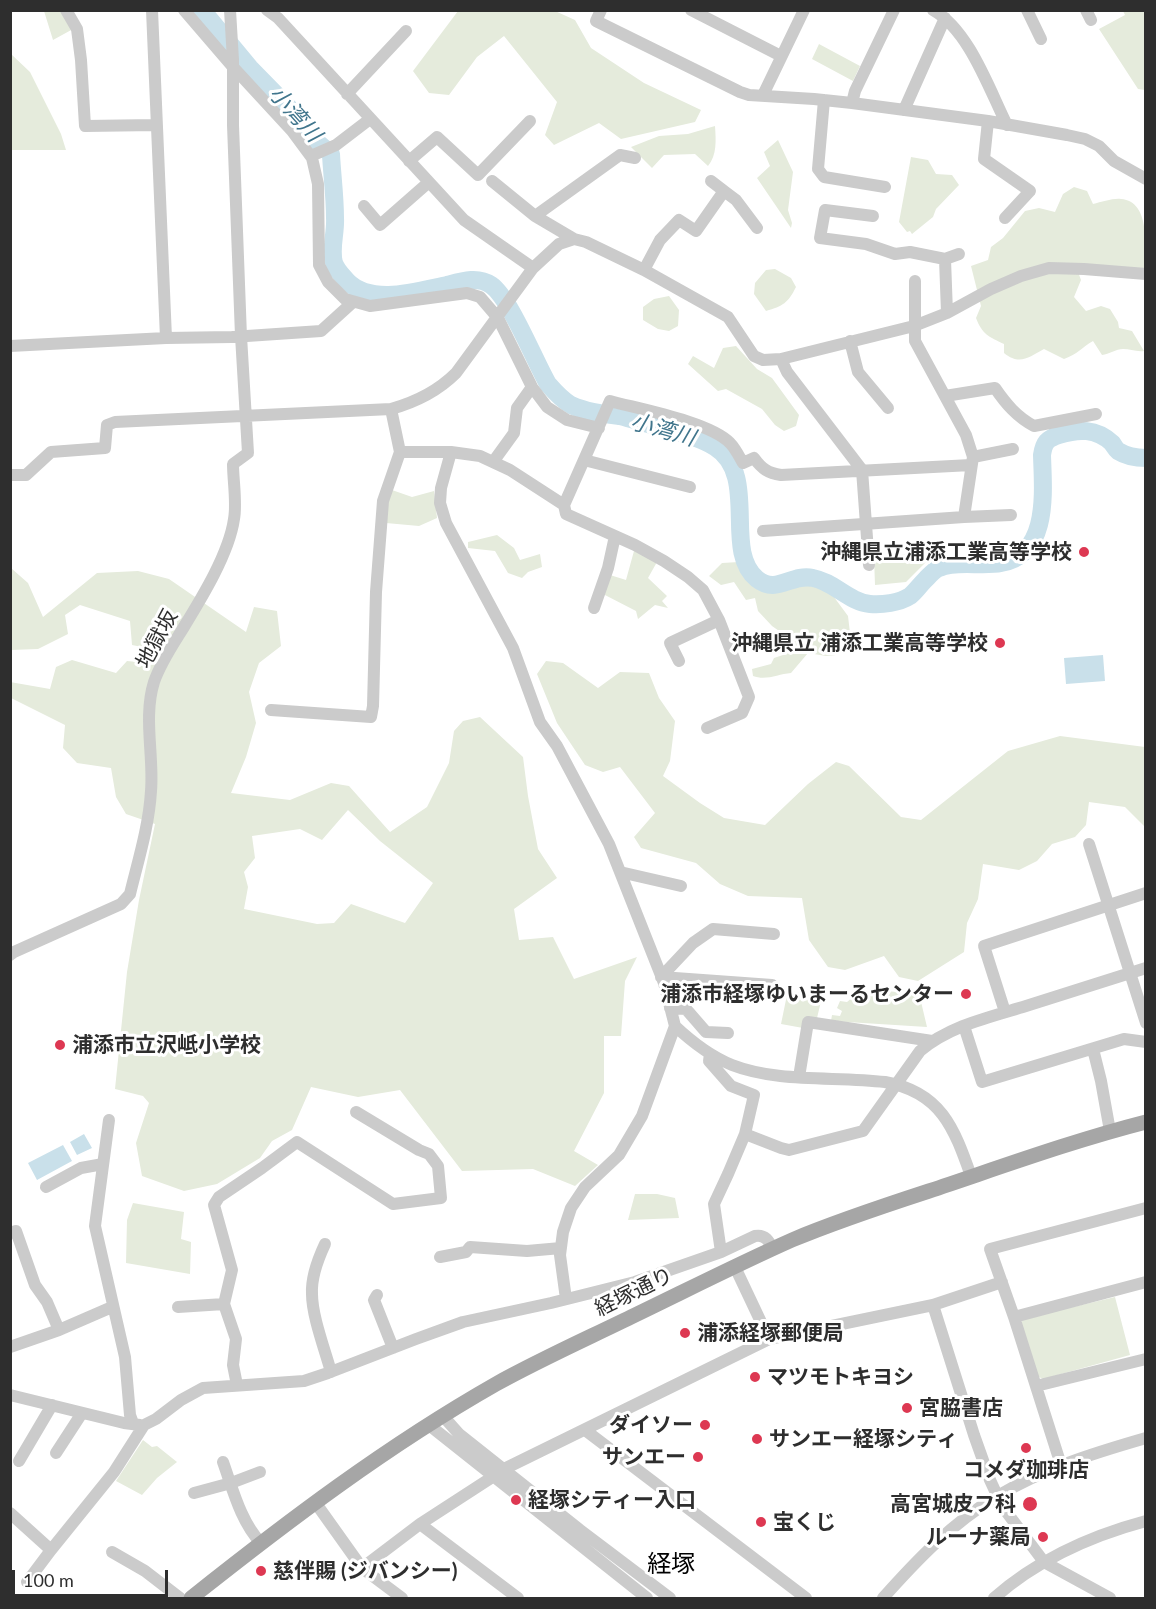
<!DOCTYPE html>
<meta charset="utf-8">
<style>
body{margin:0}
#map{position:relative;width:1156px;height:1609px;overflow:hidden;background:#fff;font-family:Lato,sans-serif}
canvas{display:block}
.frame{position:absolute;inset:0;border:12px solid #2e2e2e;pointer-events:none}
.scale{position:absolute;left:12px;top:1570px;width:156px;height:27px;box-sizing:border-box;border:3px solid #2e2e2e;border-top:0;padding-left:8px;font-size:18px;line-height:21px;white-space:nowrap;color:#2e2e2e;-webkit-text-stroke:4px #fff;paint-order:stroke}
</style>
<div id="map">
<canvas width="1156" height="1609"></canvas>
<div class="frame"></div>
<div class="scale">100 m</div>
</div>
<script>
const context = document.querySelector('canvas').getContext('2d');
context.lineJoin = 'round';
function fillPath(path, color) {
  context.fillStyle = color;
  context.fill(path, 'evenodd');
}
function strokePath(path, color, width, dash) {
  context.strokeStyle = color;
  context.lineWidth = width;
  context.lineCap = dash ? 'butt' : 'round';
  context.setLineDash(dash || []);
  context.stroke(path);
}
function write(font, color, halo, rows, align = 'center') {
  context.font = font + ' Lato,"Noto Sans JP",sans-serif';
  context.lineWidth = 6;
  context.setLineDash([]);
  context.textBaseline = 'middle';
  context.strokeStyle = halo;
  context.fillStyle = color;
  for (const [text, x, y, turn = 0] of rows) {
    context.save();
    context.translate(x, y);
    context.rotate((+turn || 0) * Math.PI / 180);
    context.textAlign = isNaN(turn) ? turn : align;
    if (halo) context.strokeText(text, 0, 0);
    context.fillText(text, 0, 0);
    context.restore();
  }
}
fillPath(new Path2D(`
 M44 11H61L73 29 53 40Z
 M458 11H555L575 20 591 48 644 83 701 110 695 122 621 139 599 123 554 145 545 135 557 102 504 36 477 57 449 95 429 93 413 71Z
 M1123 11H1145V90L1138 89 1099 29 1125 15Z
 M819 44 860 66 853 81 812 59Z
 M11 54 30 72 61 134 66 150H11Z
 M715 126C716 141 717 155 708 166L695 154 664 155 652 168 631 147 659 136 688 134Z
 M778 140 793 172 788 210 792 223 791 228 757 178 770 166 764 152Z
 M911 157 928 160 936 174 952 175 959 185 936 209 933 217 912 234 910 231 907 232 899 222Z
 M1074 187 1087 191 1093 204C1102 202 1113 198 1121 199 1151 201 1145 249 1145 269L1075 264 1081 280 1074 297 1086 311 1101 306 1110 309 1118 322 1119 328 1132 331 1144 351C1136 352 1130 349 1123 349 1116 349 1109 354 1102 355L1093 341C1081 348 1078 354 1064 359L1044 349C1029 357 1020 366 1004 353V344C989 337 982 334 976 318L981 306 971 266 988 260 991 247 1003 238 1025 211 1039 208 1055 212 1063 194Z
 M775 269 791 278 796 287C788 303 783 306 766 311L754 294 755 283 766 270Z
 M669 296 679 310 678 326 669 331 658 329 643 320V307L654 299Z
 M736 346 757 369 772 378 799 415 796 426 784 431 775 425 762 409 726 389 718 391 688 364 693 356 714 368 723 348Z
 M392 490 412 497 434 491 437 518 419 526 386 523 387 503Z
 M497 535 514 548 520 560 540 554 542 567 528 572 522 578 508 573 495 551 468 548V542Z
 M634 551 657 562 648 578 667 596 662 601 668 608 655 605 638 619 636 611 603 594 610 575 626 580Z
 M938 552 939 556 926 562 906 582 875 585 874 557Z
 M739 562C746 582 751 584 769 592L799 584H816L834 597 848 616 850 633 847 641 836 655 826 656 808 653 791 673C778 674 766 681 753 676L752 669 771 664 774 658 786 654 789 645 782 633 772 626 758 611 755 598 746 600 734 582 721 585 709 576 722 563Z
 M11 568 28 583 43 617 97 573 138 571 169 579 246 632 254 607 277 611 281 646 259 663 249 692 256 723 246 757 231 793 290 800 331 783 349 786 390 832 427 807 449 763 454 731 463 721 480 717 523 757 528 796 538 849 557 878 514 909 519 940 553 937 574 979 637 957 625 981 621 1036H604V1093L574 1151 598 1165 575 1186 533 1169 462 1171 400 1090 358 1097 311 1087 292 1130 272 1141 260 1158 217 1184 184 1191 142 1176 136 1143 149 1103 143 1096 115 1089 127 972 139 900 155 824 126 814 116 797 111 768 77 763 63 748 65 725 11 698 10 682 50 689 56 667 72 660 116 673 127 661 157 664 162 651 132 645 130 621 80 605 65 615 68 634 38 649 11 650ZM348 810 380 841 433 883 405 923 351 904 334 923 317 924 244 909 248 887 244 872 255 858 252 836 300 829 322 840Z
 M546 661 563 663 598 688 620 672 649 673 659 698 675 721 670 761 663 776 700 803 724 818 765 825 808 784 836 762 849 766 901 817 921 820 1008 751 1060 736 1145 747V827L1125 807 1089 802 1086 825 1075 837 1052 844 1037 861 1019 870 983 864 978 899 967 923 964 952 918 981 899 977 884 956 845 970 828 967 809 940 802 898 748 896 720 884 696 863 641 848 634 837 655 813 620 767 603 772 585 765 557 723 537 674Z
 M918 989 927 1027 831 1021 832 1015 840 1016 842 1011 837 1008 840 1001 847 1002 860 991 885 997 887 991 906 993Z
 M788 990 822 997 817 1018 803 1028 781 1024Z
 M635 1194H657L675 1198 679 1218 628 1220Z
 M133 1203 184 1212 181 1239 191 1242 190 1274 126 1263 127 1220Z
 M623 1291 627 1298 624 1305 615 1312 611 1309 608 1300 612 1294Z
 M1115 1297 1130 1355 1043 1379 1037 1376 1020 1325 1023 1319Z
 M143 1440 152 1447 157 1446 177 1462 157 1478 142 1495 116 1481Z`), '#e5ebdc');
fillPath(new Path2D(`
 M1103 655 1105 681 1066 684 1064 658Z
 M84 1134 92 1148 77 1155 70 1142Z
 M63 1145 72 1161 37 1180 28 1163Z`), '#c9e0ea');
strokePath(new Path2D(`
 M202 10 250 68 296 115 317 142 331 154C332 175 335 196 335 218 336 233 330 248 334 263 337 271 342 275 347 281 371 306 418 291 447 285 462 281 478 276 491 285 510 298 535 362 548 384 555 392 562 400 571 405 586 412 604 414 620 416 632 419 643 423 655 426 675 432 697 436 715 447 760 475 722 551 757 579 777 595 791 573 813 578 834 582 849 602 870 604 882 605 899 603 910 596 915 592 920 585 925 580 929 576 934 570 939 568 956 560 982 567 1001 563 1050 554 1043 491 1042 455 1044 442 1047 439 1059 435 1078 429 1096 428 1112 443 1115 447 1115 448 1118 451 1126 456 1137 458 1146 458`), '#c9e0ea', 18);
strokePath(new Path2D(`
 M66 10 77 29 81 60 85 126 156 125
 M152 10 166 338
 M184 10 233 67 292 131 312 158 318 184 319 265 328 282 345 299 370 306 467 293 480 297 498 318 532 387 547 407 567 420 599 428
 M267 10 278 18 464 220 533 268
 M601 10 596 21 740 92 749 95 814 99 852 103 988 121 1067 135 1085 139 1099 146 1114 161 1146 179
 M691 10 781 56
 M933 10C969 30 989 89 1007 125
 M1027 10 1041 39
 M1086 10 1091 20
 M347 94 406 31
 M763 95 804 10
 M824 100 818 169 824 177 885 187
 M852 103 855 91 894 10
 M904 110 945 18
 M988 121 984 159 1030 191 1005 218
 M311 156 336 145 370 119
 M409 161 437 137 478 175 530 121
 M492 181 535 216
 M711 181 724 191
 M364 206 380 225 429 182
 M873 216 825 210 820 238 866 244 895 254 910 252 945 259 947 313
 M574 239 535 216 620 155 635 158
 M945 259 959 254
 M644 270 660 240 679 220 696 231 724 191 736 200 757 228
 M850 341 858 372 888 408
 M10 346 166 338 232 337 321 331 353 302
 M781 359 787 372 862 470 869 565
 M945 396 995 388C1006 404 1017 417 1034 426L1096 414
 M400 452H451L480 456 510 470 564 505
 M451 452 441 488 440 503 446 523 513 648 540 722 557 746 609 844 664 983 675 1026 642 1116 619 1155 585 1187 571 1208 563 1232 560 1255 566 1299
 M973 457 1013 449
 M584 460 690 487
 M493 462 514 433 517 408 532 387
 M10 475H26L51 452 105 448 107 425 115 422 391 409C416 402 437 392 456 373L533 268 559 244 574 239 586 242 644 270 728 317 754 356 763 360 781 359 914 326 947 313 991 289 1021 276 1049 268 1084 269 1146 274
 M964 517 1011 515
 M763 531 964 517 973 457 966 435 915 341V281
 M594 608 608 568 615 536
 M679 661 670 643 719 620
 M271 710 371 717 373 706 376 592 383 501 400 452 391 409
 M707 728 742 713 749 697 719 620 703 590 688 577 664 561 635 545 566 514 564 505 610 401C639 409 710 422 730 443 735 448 739 456 743 463L754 458C762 469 768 473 781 475L971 465
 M1089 844 1146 1023
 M620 872 681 886
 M10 955 14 952 121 904 130 894C138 861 149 826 151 791 154 756 143 717 154 682 160 664 172 646 182 630 201 599 229 554 234 519 237 503 233 480 233 464L248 453 241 336 233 125V60L230 10
 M661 977 693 943 713 929 774 934
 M661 977 772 985
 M670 1008 686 1009 706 1032 728 1033
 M1005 1012 984 946 1146 893
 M675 1026C692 1042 710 1056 732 1065 778 1083 836 1076 885 1082 941 1092 954 1128 971 1176
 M964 1026 982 1082 1124 1039 1146 1042
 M1093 1049 1101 1081 1110 1131
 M710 1054 709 1061 731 1086 754 1095 745 1134
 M799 1077 808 1022 932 1041
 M109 1120 95 1226 125 1357 130 1415 133 1423
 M46 1187 81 1168 103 1164
 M1146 1208 990 1249 1014 1317 1146 1282
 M10 1233 16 1231 35 1285 47 1302 59 1330
 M325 1244C318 1259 311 1277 312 1294 312 1316 325 1350 331 1372
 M721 1252 714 1204 728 1174 745 1134 781 1148 789 1150 863 1131 920 1051C949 1026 990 1017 1026 1006 1066 993 1106 981 1146 968
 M440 1257 466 1252 470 1247 527 1251 561 1248
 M735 1267 769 1339 933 1305 974 1435 990 1480 1002 1506 1044 1562 1110 1598
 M377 1295 374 1300 393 1348
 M933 1305 1002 1282
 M178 1307 224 1304
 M1014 1317 1061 1465
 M10 1347 59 1330 112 1307
 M237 1385 233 1365 236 1339 224 1304 232 1270 214 1205 219 1197 262 1168 297 1142 393 1204 441 1198 438 1166 429 1154 419 1150 356 1112
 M1036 1386 1146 1359
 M10 1395 124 1423 140 1425
 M443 1416 459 1434 580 1530 670 1598
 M429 1425 647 1598
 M585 1430 806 1598
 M56 1453 82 1413
 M19 1461 52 1405
 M223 1462C233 1490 241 1522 261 1543
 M504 1469 769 1339
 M194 1493 231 1483 260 1472
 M315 1502 362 1568 402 1598
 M10 1513 51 1550
 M420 1524 494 1476
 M112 1552 145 1571 180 1598
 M362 1568 420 1524 518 1598
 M27 1582 51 1550 114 1472 144 1425 156 1419 181 1400 203 1388 304 1381 328 1373 416 1339 463 1322 551 1303 635 1282 721 1252 755 1236C765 1234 769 1241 773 1249
 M883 1598C916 1561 952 1523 996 1497 1042 1469 1094 1453 1146 1438
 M994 1598C1037 1560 1090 1536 1146 1521`), '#cbcbcb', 12);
strokePath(new Path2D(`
 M191 1598C288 1521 387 1446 496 1384 539 1360 586 1339 631 1317 685 1291 738 1264 792 1240 837 1221 883 1206 929 1191 1001 1167 1072 1141 1146 1122`), '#a6a6a6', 15);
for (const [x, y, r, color] of [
 [1084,552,6,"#dd3852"],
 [1000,643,6,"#dd3852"],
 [966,994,6,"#dd3852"],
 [60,1045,6,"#dd3852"],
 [685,1333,6,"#dd3852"],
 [755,1377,6,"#dd3852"],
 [907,1408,6,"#dd3852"],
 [705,1425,6,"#dd3852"],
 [757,1439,6,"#dd3852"],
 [1026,1448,6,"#dd3852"],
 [698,1457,6,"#dd3852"],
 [516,1500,6,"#dd3852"],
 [1030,1504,8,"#dd3852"],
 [761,1522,6,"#dd3852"],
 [1043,1537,6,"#dd3852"],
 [261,1571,6,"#dd3852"]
]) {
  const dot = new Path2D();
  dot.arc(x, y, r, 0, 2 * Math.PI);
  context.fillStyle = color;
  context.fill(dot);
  strokePath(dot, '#fff', 2);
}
write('bold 21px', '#2e2e2e', '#fff', [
 ["沖縄県立浦添工業高等学校",1072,552,"right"],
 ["沖縄県立 浦添工業高等学校",988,643,"right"],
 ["浦添市経塚ゆいまーるセンター",954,994,"right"],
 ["浦添市立沢岻小学校",72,1045],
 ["浦添経塚郵便局",697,1333],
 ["マツモトキヨシ",767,1377],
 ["宮脇書店",919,1408],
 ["ダイソー",693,1425,"right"],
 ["サンエー経塚シティ",769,1439],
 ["サンエー",686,1457,"right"],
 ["コメダ珈琲店",1026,1470,"center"],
 ["経塚シティー入口",528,1500],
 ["高宮城皮フ科",1016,1504,"right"],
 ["宝くじ",773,1522],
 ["ルーナ薬局",1031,1537,"right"],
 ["慈伴賜 (ジバンシー)",273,1571]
], 'left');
write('21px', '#2e2e2e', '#fff', [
 ["地獄坂",157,639,-62],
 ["経塚通り",634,1292,-26]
]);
write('italic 22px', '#40758c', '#fff', [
 ["小湾川",295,114,48],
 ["小湾川",663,430,16]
]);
write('24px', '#000', '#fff', [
 ["経塚",671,1564]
]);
</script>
